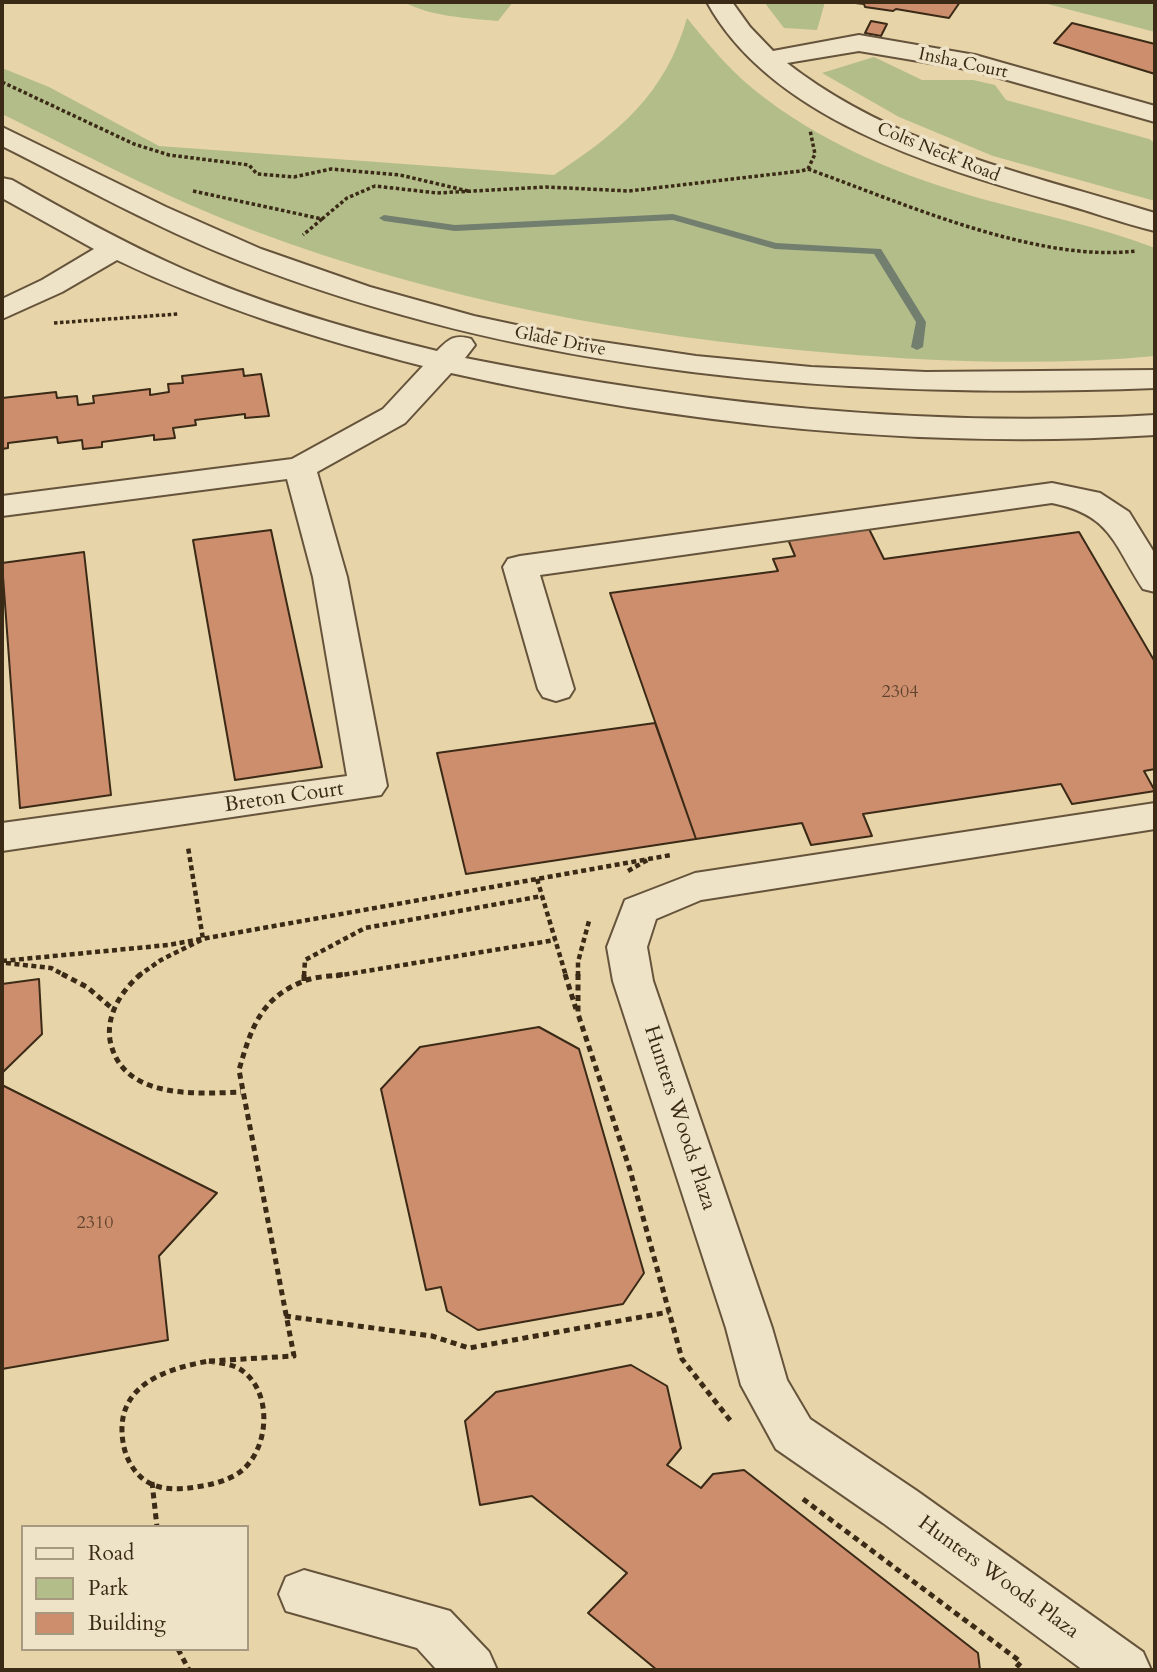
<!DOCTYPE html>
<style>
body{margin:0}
#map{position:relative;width:1157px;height:1672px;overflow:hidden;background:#e7d4a9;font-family:Cardo,serif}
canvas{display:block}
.frame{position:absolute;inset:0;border:4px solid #3a2a16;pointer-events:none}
.legend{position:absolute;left:21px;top:1525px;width:228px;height:126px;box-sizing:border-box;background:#efe3c7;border:2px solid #a79980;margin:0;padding:9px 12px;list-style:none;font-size:21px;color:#3a2a16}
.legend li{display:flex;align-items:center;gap:14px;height:35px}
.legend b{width:35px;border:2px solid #a79980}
</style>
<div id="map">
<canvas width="1157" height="1672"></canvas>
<div class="frame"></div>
<ul class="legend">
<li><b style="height:9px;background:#efe3c7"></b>Road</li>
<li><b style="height:19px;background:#b3bd8a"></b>Park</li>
<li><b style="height:19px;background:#cd8e6e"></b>Building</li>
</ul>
</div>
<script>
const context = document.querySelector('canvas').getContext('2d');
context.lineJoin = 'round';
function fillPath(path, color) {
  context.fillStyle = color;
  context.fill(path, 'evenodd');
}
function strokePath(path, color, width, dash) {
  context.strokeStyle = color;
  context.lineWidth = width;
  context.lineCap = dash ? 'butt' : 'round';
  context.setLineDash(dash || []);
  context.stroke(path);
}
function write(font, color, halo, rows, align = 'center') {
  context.font = font + ' Cardo,serif';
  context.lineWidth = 7;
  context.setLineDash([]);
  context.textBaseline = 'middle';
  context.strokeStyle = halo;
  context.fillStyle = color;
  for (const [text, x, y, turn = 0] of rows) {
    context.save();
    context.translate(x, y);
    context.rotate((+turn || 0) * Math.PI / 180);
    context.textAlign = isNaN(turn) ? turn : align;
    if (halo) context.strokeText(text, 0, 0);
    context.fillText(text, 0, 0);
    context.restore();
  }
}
fillPath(new Path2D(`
 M404 2H513L498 21C467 18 432 17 404 2Z
 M764 2H825L817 30 784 28Z
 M1040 2H1155V32Z
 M687 18C707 43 727 67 752 88 819 143 903 177 986 200 1043 215 1100 227 1155 248V356C1047 366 939 362 832 353 635 337 437 300 252 230 166 198 84 154 2 114V68L49 87 159 146 554 175C619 132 665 95 687 18Z
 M874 57 922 80H973L995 85 1006 100 1149 139 1155 143V201L993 156 899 117 822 73Z`), '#b3bd8a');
fillPath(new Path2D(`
 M673 214 776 243 881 249 926 322 923 347 917 350 911 347 916 322 874 254 775 249 673 220 455 231 384 221 379 218 384 215 455 225Z`), '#727f6f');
const building = new Path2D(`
 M847 2H960L949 18 896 9 893 11 865 7 864 4Z
 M871 21 887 24 881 36 865 33Z
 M1072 23 1155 44V74L1054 43Z
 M243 369 244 376 261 374 269 416 245 418V414L195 420 196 425 173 428 175 438 154 440V435L102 442V447L83 449 82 440 58 443 57 437 8 443V448L2 449V398L56 392 57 398 77 396 78 405 94 403 93 396 150 389V395L169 392 168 384 183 383 182 376Z
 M868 527 884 559 1079 532 1155 662V769L1144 771 1155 791 1072 804 1061 784 863 814 872 836 811 845 802 823 696 839 610 593 778 571 773 559 795 556 787 537Z
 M271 530 322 767 235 780 193 540Z
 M84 552 111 795 20 808 2 563Z
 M655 723 696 839 466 874 437 753Z
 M39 979 42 1034 2 1073V984Z
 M539 1027 579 1049 644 1273 623 1304 478 1330 447 1311 441 1287 426 1290 381 1089 420 1047Z
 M2 1085 217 1193 159 1256 168 1340 2 1369Z
 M631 1365 667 1386 681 1448 667 1465 701 1488 713 1474 744 1470 978 1653 980 1670H657L588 1613 627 1573 532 1496 480 1505 465 1421 496 1392Z`);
fillPath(building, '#cd8e6e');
strokePath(building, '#3a2a16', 2);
const minor = new Path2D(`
 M707 2H732L750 27 773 51 859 35 975 55 1155 106V122L972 70 859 51 787 63C895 147 1028 174 1155 213V231C1121 223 1087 210 1053 201 935 167 770 118 707 2Z
 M2 127 166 207 261 249 370 287 474 316 582 339 696 356 811 367 926 372 1155 370V388C845 400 531 375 240 261 158 229 80 185 2 146Z
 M2 178 12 180C68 212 124 243 183 269 264 305 351 330 437 351 449 339 454 334 471 339L475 345 465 358C692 403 923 429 1155 415V435C923 450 678 424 451 373L405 423 317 472 347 577 387 786 381 795 2 851V823L347 776 313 577 287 479 2 516V496L292 459 383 409 423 366C318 339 215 307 117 260L62 292 2 319V299L42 280 94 249 2 198Z
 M1052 483 1100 493 1129 512 1155 554V592L1143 589C1113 543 1111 515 1052 503L540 575 574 689 569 697 556 701 543 697 538 689 503 567 508 559 520 556Z
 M1155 803V829L701 900 656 919 647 947 653 981 772 1328 787 1380 810 1419 917 1491 1143 1652 1151 1670H1083L883 1523 776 1449 741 1385 726 1328 613 981 607 947 625 900 695 873Z
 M304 1570 450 1611 489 1652 497 1670H437L417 1648 286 1611 279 1594 286 1577Z`);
strokePath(minor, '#65543b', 4);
strokePath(new Path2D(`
 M2 82 134 144 169 155 249 165 257 174 294 177 331 169 400 175 468 191
 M808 169C903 203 1036 263 1136 251
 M193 191 322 219 303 235
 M322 219 347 198 375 186 437 193 546 187 629 191 801 171 808 169 815 154 810 130
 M54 323 178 314`), '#3a2a16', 3.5, [3.5, 2.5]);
strokePath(new Path2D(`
 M628 871 651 858
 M537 879 566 976
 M2 961 168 945 671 855
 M6 963 51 968 66 976
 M138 976 161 960 203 939 188 847
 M304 976 305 960 365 928 542 896
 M336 976 555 940
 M578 976V962L589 921`), '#3a2a16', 4.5, [5, 3.5]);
strokePath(new Path2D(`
 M62 974 87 987 114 1010
 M141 974C122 990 106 1014 110 1040 121 1099 194 1094 241 1092
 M565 974 576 1009
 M578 974V1014L630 1170 682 1359 733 1424
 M304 981V974
 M285 1316 432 1336 469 1348 669 1312
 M209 1361C220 1363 235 1364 244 1372 273 1395 269 1450 240 1472 226 1482 206 1486 189 1488 173 1490 156 1489 143 1479 132 1470 125 1456 123 1442 114 1386 164 1369 209 1361Z
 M209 1361 294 1356 239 1070C251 1029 260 998 304 981 317 976 334 976 347 974
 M152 1482 157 1527
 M803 1499 1021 1662 1014 1670
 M178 1649 189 1670`), '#3a2a16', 5, [6, 4.5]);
fillPath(minor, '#efe3c7');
write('18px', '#3a2a16', '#efe3c7', [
 ["Insha Court",963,64,12],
 ["Colts Neck Road",938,153,22],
 ["Glade Drive",560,342,11]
]);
write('18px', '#5f432c', null, [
 ["2304",900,693],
 ["2310",95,1224]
]);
write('21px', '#3a2a16', '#efe3c7', [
 ["Breton Court",284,798,-8],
 ["Hunters Woods Plaza",679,1118,72],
 ["Hunters Woods Plaza",998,1578,36]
]);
</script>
